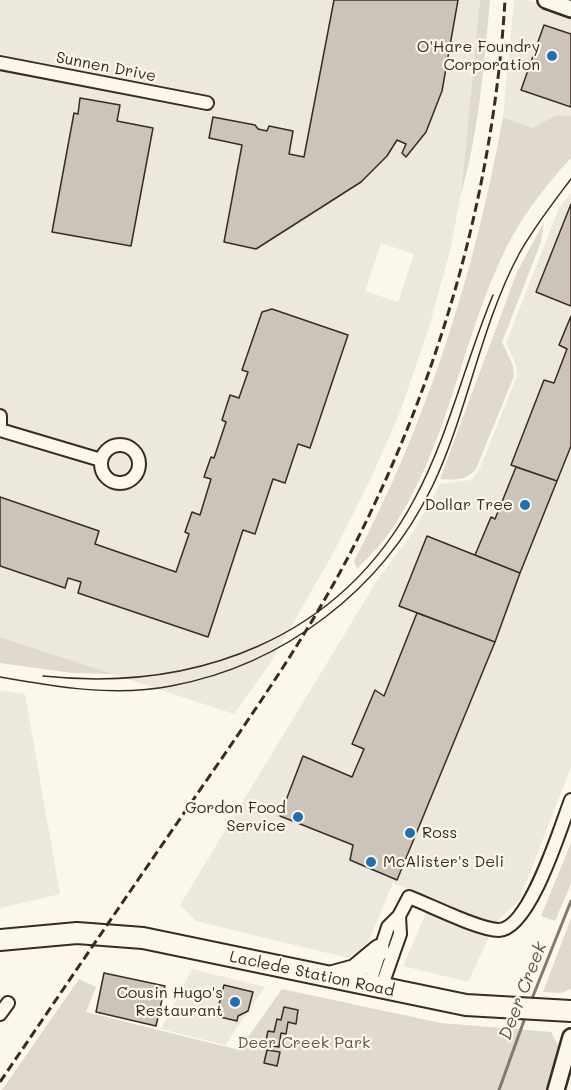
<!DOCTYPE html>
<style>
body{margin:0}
canvas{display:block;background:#fbf7ec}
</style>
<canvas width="571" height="1090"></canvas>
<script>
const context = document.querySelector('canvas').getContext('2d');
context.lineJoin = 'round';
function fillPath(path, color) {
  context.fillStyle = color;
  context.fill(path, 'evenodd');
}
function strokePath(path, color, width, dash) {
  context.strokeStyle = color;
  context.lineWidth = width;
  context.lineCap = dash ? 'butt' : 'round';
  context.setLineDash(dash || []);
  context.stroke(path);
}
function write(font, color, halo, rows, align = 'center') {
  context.font = font + ' Mali,sans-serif';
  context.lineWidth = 4.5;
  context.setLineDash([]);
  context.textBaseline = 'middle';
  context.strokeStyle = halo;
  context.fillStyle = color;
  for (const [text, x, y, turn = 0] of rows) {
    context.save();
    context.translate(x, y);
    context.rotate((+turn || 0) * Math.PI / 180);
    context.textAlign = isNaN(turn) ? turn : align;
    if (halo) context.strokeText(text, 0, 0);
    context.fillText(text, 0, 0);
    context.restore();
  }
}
fillPath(new Path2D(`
 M0 0H480L461 194 450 251 429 327 399 415 370 480 332 555 269 665 234 714 0 637ZM381 243 414 254 398 302 365 291Z
 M514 0H527L571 14V116L556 115 533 128 503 117Z
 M571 193V767L519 901 496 922 468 982 403 966 432 899 393 883 365 950 348 958 196 921 180 905 378 579 411 535 440 484 471 480 479 470 517 376 516 365 506 343 559 208Z
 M0 690 25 694 60 894 0 908Z
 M192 969 265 987 225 1045 161 1029Z`), '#ede8dd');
fillPath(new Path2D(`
 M480 0H490C484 66 479 131 461 194Z
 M556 115 571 116V158C545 186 522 216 505 250 461 341 448 447 390 532 380 546 368 557 357 569L354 561C427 422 475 272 503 117L533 128Z
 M544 222 541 242 502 342 513 366 514 376 476 469C465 481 455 480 440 479L517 272Z
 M0 637 113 674 72 673 0 663Z
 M571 843V884L555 921 541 916Z
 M571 918V989L561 993 543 992Z
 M79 979 96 987 86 1012 239 1050 282 989 441 1023 551 1032 560 1049 548 1090H2Z`), '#dfd9ce');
strokePath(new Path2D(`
 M531 1001 571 901
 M499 1090 526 1015`), '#85796d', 3);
const building = new Path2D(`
 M334 0H458L442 91 426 132 406 157 402 153 406 144 397 140 387 156 361 182 256 249 224 242 242 145 209 138 213 117 255 125 258 129 267 131 269 126 293 131 289 154 304 157Z
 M544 25 571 34V107L521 90Z
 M80 98 120 105 117 121 153 128 131 246 52 232 74 113 78 114Z
 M571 204V306L536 292Z
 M272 309 348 335 310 448 298 444 285 483 273 479 255 534 243 530 208 637 78 593 81 582 68 578 65 588 0 566V497L99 531 95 544 176 572 189 534 185 532 192 512 200 515 211 479 204 477 211 457 214 458 226 422 222 420 230 395 239 398 248 372 242 370 262 312Z
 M571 316V446L557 481 511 465 544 380 554 383 567 349 559 345Z
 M516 467 557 481 520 573 475 555 491 517 495 519Z
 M427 536 520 573 495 642 399 606Z
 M417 613 495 642 397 880 350 860 353 845 280 816 303 756 352 777 364 749 352 744 375 690 384 696Z
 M104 973 165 986 156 1026 96 1012Z
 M224 985 253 992 248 1011 238 1016 237 1021 216 1016Z
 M284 1007 298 1010 296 1024 288 1022 286 1034 281 1033 279 1047 265 1045 268 1031 274 1032 277 1019 281 1020Z
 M267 1050 280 1052 277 1066 264 1063Z`);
fillPath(building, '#ccc4b9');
strokePath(building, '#3b2a1e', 1.5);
const minor = new Path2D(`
 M0 63 207 103
 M0 416V430
 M0 430 101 460
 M101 464a19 19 0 1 1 38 0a19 19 0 1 1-38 0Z
 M369 985 388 927 399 916 409 897C430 905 479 930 499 930 530 929 561 826 571 800
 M381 988 400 934 399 916
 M0 1014 8 1003`);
const tertiary = new Path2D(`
 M546 0 571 9
 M556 1090 571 1037`);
const primary = new Path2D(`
 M0 940 77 933 143 938 466 1005 571 1011
 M333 976 355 970 379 950`);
strokePath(minor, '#3b2a1e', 16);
strokePath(tertiary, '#3b2a1e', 20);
strokePath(primary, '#3b2a1e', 24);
strokePath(minor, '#fbf7ec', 12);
strokePath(tertiary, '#fbf7ec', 15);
strokePath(primary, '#fbf7ec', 20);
strokePath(new Path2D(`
 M43 676C195 692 339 640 414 500 449 435 465 362 493 295
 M0 677C56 687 115 697 171 686 284 665 382 590 432 487 468 412 480 327 519 254 534 227 553 203 571 179`), '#3b2a1e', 1.5);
strokePath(new Path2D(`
 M0 1082C64 988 128 894 193 800 253 713 314 627 361 532 443 367 494 185 505 0`), '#3b2a1e', 3, [9, 4.5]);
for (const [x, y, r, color] of [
 [552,56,6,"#1f6fb2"],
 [525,505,6,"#1f6fb2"],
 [298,817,6,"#1f6fb2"],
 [410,833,6,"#1f6fb2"],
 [371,862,6,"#1f6fb2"],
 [235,1002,6,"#1f6fb2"]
]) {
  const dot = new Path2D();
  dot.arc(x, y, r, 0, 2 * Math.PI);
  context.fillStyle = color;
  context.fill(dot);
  strokePath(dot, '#fbf7ec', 2);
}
write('16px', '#3b2a1e', '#fbf7ec', [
 ["O'Hare Foundry",540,47],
 ["Corporation",540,65],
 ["Dollar Tree",513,505],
 ["Gordon Food",286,808],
 ["Service",286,826],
 ["Ross",422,833,"left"],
 ["McAlister's Deli",383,862,"left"],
 ["Cousin Hugo's",223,993],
 ["Restaurant",223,1011]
], 'right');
write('16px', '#3b2a1e', '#fbf7ec', [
 ["Sunnen Drive",106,67,11],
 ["Laclede Station Road",312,974,12]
]);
write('16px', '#64564a', '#fbf7ec', [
 ["Deer Creek Park",304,1043]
]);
write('italic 18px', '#605246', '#fbf7ec', [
 ["Deer Creek",523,991,-69]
]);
</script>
